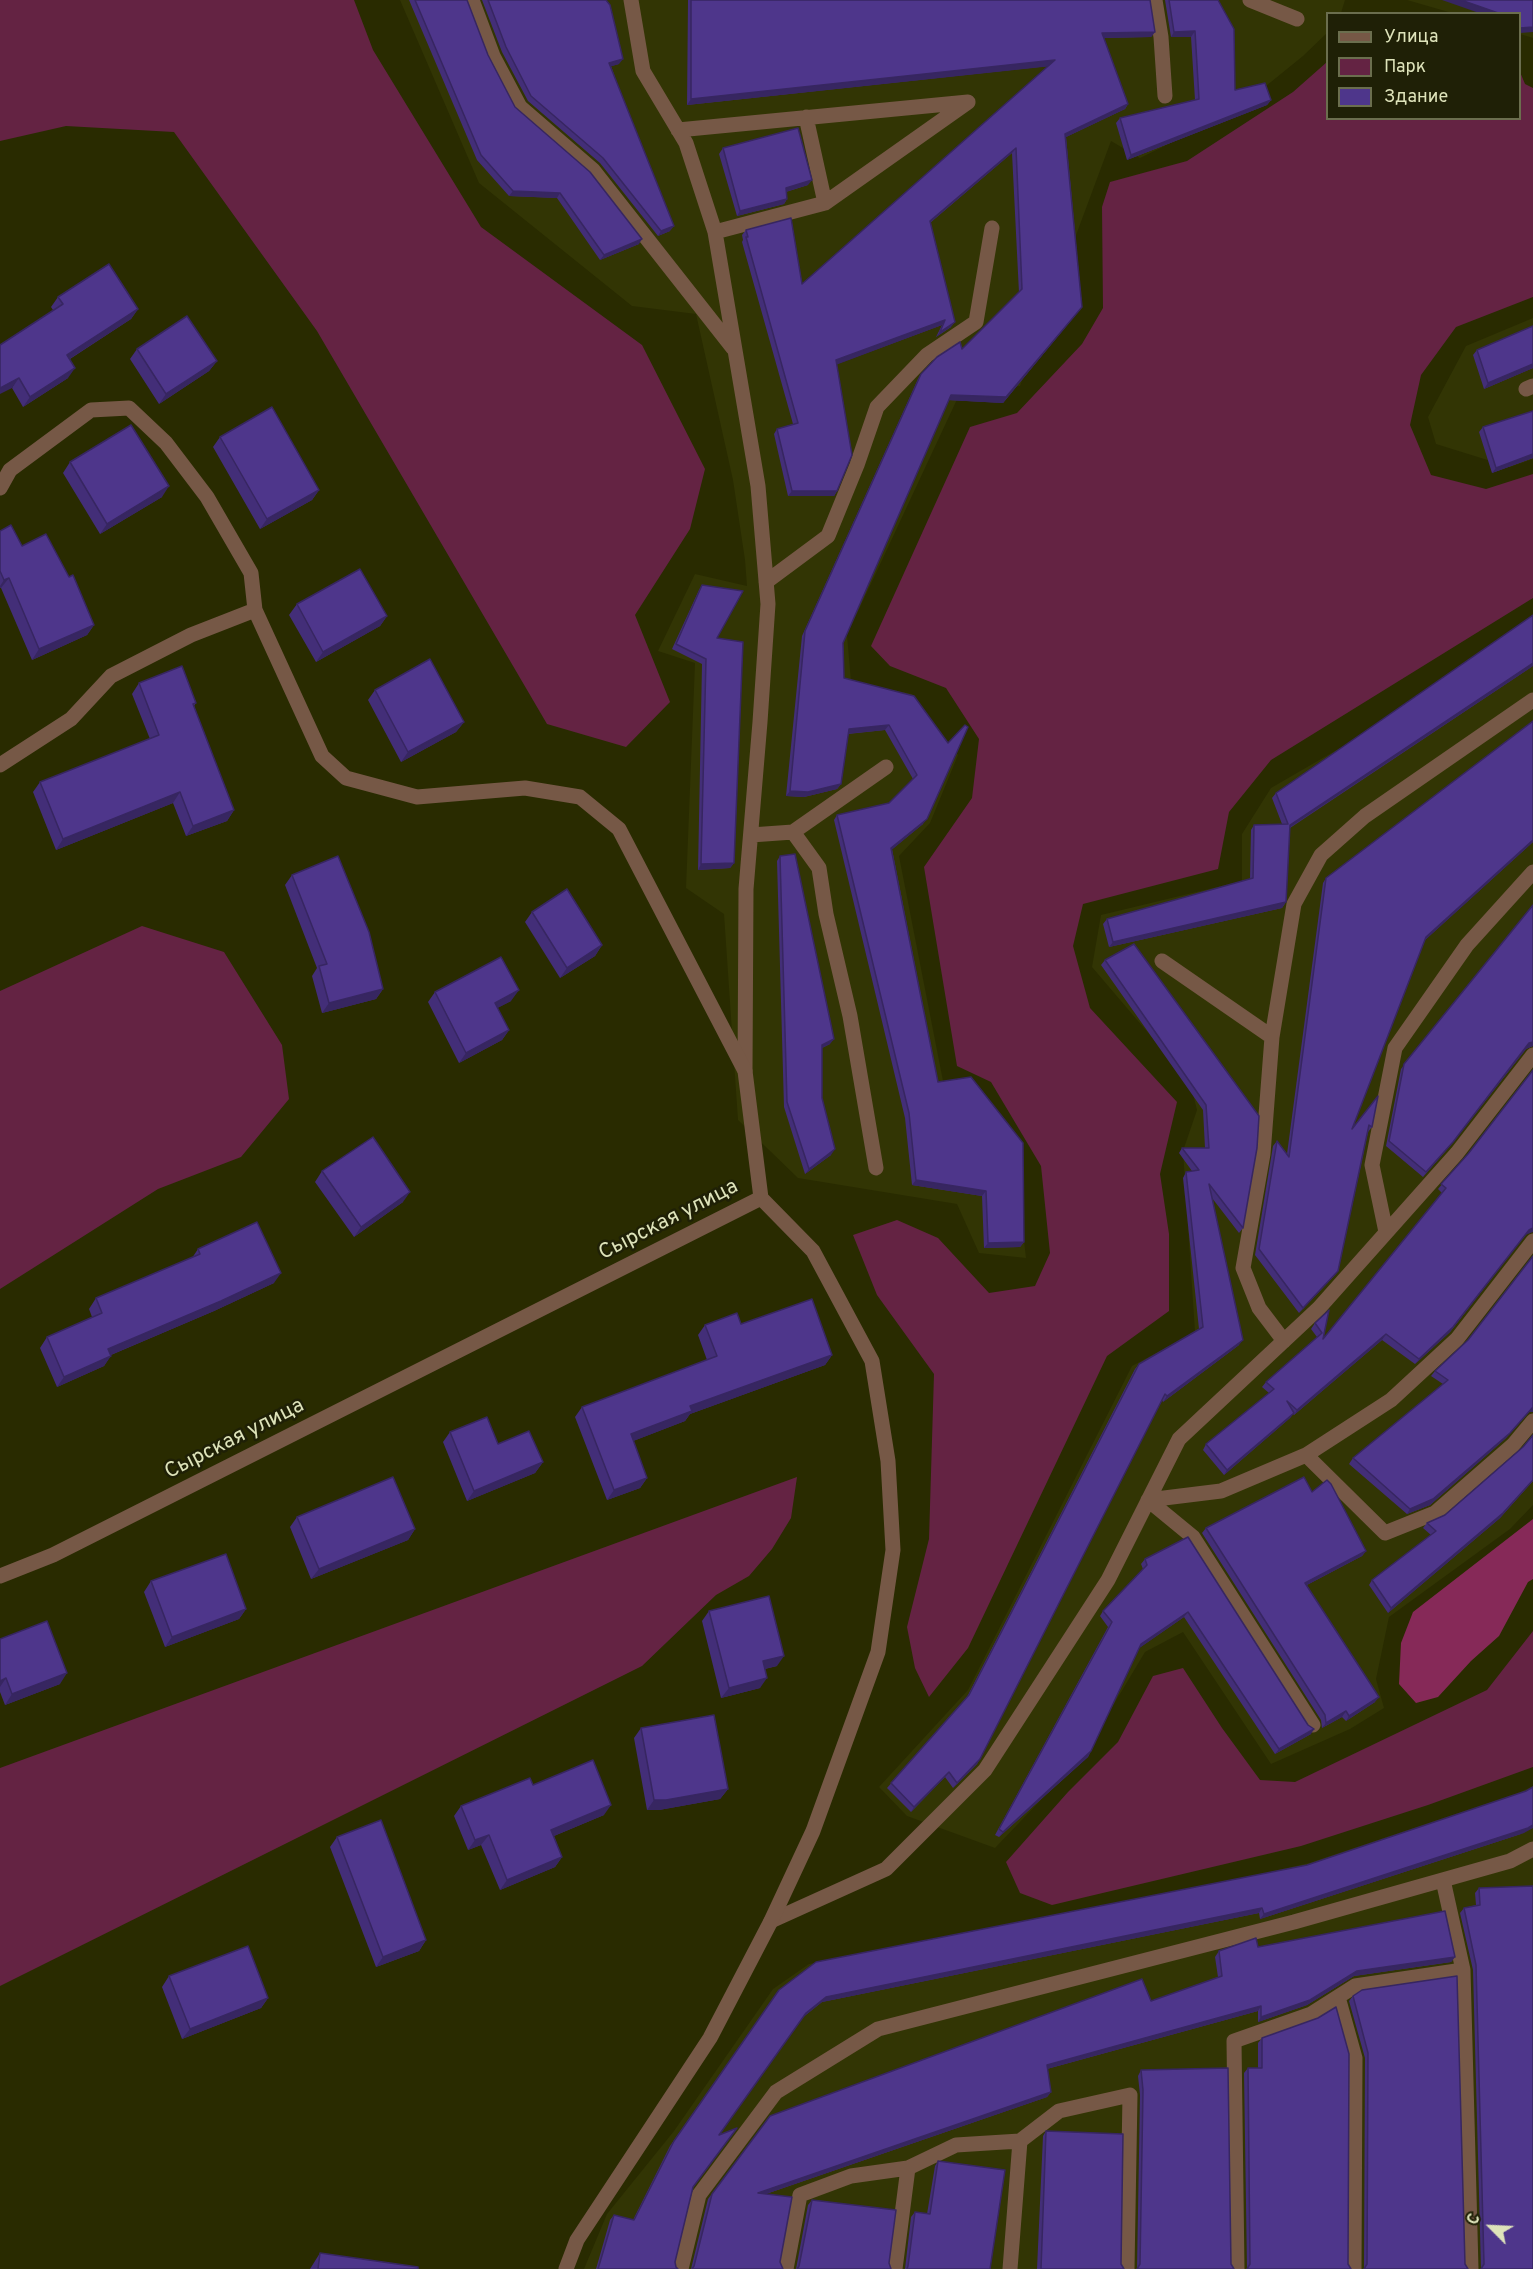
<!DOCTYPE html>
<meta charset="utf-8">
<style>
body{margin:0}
#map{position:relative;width:1533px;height:2269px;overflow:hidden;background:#292b00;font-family:Overpass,sans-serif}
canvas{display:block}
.legend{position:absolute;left:1326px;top:12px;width:195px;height:108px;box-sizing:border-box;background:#1f2006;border:2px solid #6b6e4e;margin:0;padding:8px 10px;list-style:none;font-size:18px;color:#dee3ba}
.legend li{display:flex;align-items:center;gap:12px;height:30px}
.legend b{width:30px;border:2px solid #6b6e4e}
.north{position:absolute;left:1461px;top:2197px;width:60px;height:60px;-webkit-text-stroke:4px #1f2006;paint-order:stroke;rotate:294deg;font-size:16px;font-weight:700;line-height:24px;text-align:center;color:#dee3ba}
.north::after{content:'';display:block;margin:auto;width:21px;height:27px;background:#dee3ba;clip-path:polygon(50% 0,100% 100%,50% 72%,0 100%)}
</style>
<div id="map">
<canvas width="1533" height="2269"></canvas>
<ul class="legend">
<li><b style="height:8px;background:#765846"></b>Улица</li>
<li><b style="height:16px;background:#642343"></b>Парк</li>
<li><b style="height:16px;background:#4e368b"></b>Здание</li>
</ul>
<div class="north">С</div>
</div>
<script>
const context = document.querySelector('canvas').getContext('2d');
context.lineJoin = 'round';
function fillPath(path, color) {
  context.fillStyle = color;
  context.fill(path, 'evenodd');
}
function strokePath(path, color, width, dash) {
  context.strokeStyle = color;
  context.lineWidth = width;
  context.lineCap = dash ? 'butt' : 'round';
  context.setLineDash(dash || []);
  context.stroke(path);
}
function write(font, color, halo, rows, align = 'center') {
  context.font = font + ' Overpass,sans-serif';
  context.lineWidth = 5;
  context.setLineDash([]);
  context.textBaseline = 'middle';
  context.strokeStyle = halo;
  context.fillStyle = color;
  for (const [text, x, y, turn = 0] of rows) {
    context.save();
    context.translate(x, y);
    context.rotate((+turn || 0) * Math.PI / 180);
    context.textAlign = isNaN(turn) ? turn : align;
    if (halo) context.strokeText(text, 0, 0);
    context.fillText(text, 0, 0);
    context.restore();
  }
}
fillPath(new Path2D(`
 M400 0H1345L1341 13 1328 14 1327 33 1303 56 1234 112 1140 158 1111 141 1020 386 960 393 847 635 851 681 912 694 958 755 930 823 899 856 944 1086 1014 1153 1026 1258 979 1253 957 1204 798 1178 738 1120 724 914 686 888 695 663 658 651 695 574 747 586 745 560 733 480 696 314 632 306 479 183Z
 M1407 0H1533V38L1520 34V14L1452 13Z
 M1533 318V459L1510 467 1436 444 1428 417 1466 346Z
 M1533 615V1505L1510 1529 1389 1617 1376 1679 1384 1708 1350 1729 1271 1764 1183 1632 1145 1652 1083 1756 995 1848 907 1816 879 1787 968 1690 1132 1366 1195 1332 1183 1151 1197 1110 1190 1082 1092 967 1101 915 1242 881V834L1271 788 1421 701Z
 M1533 1786V2269H584L607 2214 674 2131 773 1989 809 1964 1114 1907 1309 1863 1518 1793Z`), '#323504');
fillPath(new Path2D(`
 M0 0H354L373 50 481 227 642 345 705 469 690 529 635 615 670 702 626 747 547 724 317 331 174 132 66 126 0 141Z
 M1327 62 1328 118H1520V72L1525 84 1533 88V297L1456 327 1421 375 1410 425 1431 475 1486 489 1533 474V598L1271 760 1229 812 1218 869 1083 904 1073 946 1090 1008 1177 1102 1160 1174 1169 1234V1311L1107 1356 968 1648 929 1697 915 1668 907 1627 929 1539 934 1374 877 1295 853 1235 897 1220 938 1238 989 1293 1035 1286 1050 1253 1041 1166 991 1082 957 1066 924 867 972 798 979 739 946 688 890 666 871 646 970 427 1017 413 1082 344 1103 308 1102 207 1110 182 1187 161 1293 92Z
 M142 926 224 952 282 1045 289 1099 241 1157 158 1189 0 1289V991Z
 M797 1477 791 1518 772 1549 749 1576 716 1595 642 1666 0 1986V1768Z
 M1533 1631V1767L1428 1805 1301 1846 1052 1905 1020 1893 1006 1862 1068 1792 1118 1742 1153 1676 1183 1668 1222 1728 1260 1780 1295 1782 1487 1690Z`), '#642343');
fillPath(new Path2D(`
 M1533 1519V1579L1528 1582 1499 1636 1471 1661 1438 1697 1416 1703 1399 1684 1401 1643 1413 1612Z`), '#862958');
strokePath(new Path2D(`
 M472 0 493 56 520 107 593 170 733 348
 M631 0 643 71 686 143 715 232 758 486 768 604 760 722 746 889 745 1071
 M1155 0 1161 37 1165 96
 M1250 0 1297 19
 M806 117 825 203
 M678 130 968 102 825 203 715 232
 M1526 389 1533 386
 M766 582 828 536 857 465 877 407 927 355 976 322 992 228
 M793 832 819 868 826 914 850 1016 876 1168
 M751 835 793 832 886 767
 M1162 961 1272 1037
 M1386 1232 1372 1165 1395 1048 1467 945 1533 872
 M1284 1341 1259 1308 1243 1268 1263 1154 1272 1037 1294 904 1321 855 1365 816 1533 700
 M1306 1455 1385 1533 1435 1513 1513 1445 1533 1421
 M1148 1500 1221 1491 1306 1455 1391 1400 1457 1339 1533 1241
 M1148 1500 1193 1537 1313 1725
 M1443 1880 1463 1970 1471 2269
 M771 1921 886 1869 985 1770 1108 1580 1179 1439 1319 1308 1457 1153 1533 1055
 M1338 1997 1355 2058 1354 2269
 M681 2269 699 2195 776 2092 878 2029 1294 1922 1510 1861 1533 1849
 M786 2269 800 2195 851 2176 908 2168 956 2145 1020 2141 1059 2111 1130 2095 1127 2269
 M895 2269 908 2168
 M1010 2269 1020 2141
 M1237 2269 1234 2041 1311 2014 1355 1986 1463 1970`), '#765846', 15);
strokePath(new Path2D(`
 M0 488 10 470 91 410 129 408 166 443 207 497 251 573 255 610
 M0 765 71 719 111 676 191 635 255 610 322 756 346 778 417 797 525 788 580 797 619 829 745 1071 761 1198 53 1555 0 1576
 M566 2269 577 2240 710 2038 771 1921 813 1831 878 1652 893 1550 888 1461 872 1361 813 1251 761 1198`), '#765846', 15);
fillPath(new Path2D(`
 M409 0H467L488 55 515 107 639 244 600 260 557 198 509 196 477 160Z
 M482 0H606L619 64 611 66 670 231 658 236 600 163 528 101 502 52Z
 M688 0H1150L1155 32 1151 37 1104 38 1128 104 1125 109 1066 137 1082 307 1003 403 948 400 843 643 844 678 914 696 923 824 892 849 938 1082 1024 1242 1020 1247 984 1248 982 1196 912 1185 905 1118 834 820 837 815 889 803 913 779 885 730 848 734 841 784 837 789 804 797 786 796 802 636 918 379 921 374 962 349 1019 293 1012 153 930 223 951 327 936 337 942 325 837 364V491L834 496H788L774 434 777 429 793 424 742 242 743 240 742 235 746 230 802 284 1049 66 687 105Z
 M1165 0H1218L1235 90 1271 100 1267 105 1127 160 1116 123 1120 118 1195 100 1191 37H1171Z
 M723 148 808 185 786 192 787 199 784 204 737 216 719 154Z
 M58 297 138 309 131 319 70 359 68 378 23 407 12 388 53 310 51 307Z
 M1533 326V368L1484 389 1473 355 1477 350Z
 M137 349 217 361 209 371 159 404 130 359Z
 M1533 411V458L1492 473 1479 432 1483 427Z
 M220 437 319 490 312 500 260 529 213 447Z
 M70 462 162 497 100 534 63 473Z
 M0 531 69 577 94 625 87 635 32 660 1 588H0Z
 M702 585 717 638 734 863 730 868 698 870 702 664 672 649 699 590Z
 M297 604 387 616 380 626 316 662 289 615Z
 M1533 666 1290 828 1286 902 1282 908 1109 947 1103 924 1107 919 1250 879 1251 830 1254 825 1282 824 1272 798 1276 793Z
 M139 683 196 703 194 706 234 810 227 821 186 836 173 803 56 850 33 792 40 782 150 739 132 694Z
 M375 690 464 722 456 732 401 762 368 700Z
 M1533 842 1425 940 1352 1129 1378 1096 1372 1127 1368 1132 1338 1271 1334 1276 1299 1313 1255 1255 1273 1146 1277 1141 1287 1154 1323 883 1326 878Z
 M780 856 830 1044 822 1048V1098L831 1155 805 1174 784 1107 777 861Z
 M292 875 383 989 376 999 322 1013 312 976 317 968 285 885Z
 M1533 905V1046L1526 1049 1449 1147 1423 1177 1386 1146 1401 1069Z
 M532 912 602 945 595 956 560 978 525 922Z
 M1105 960 1259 1116 1243 1228 1239 1233 1212 1198 1239 1345 1163 1402 1162 1400 977 1764 953 1788 945 1777 911 1812 887 1788 967 1697 1135 1369 1139 1364 1199 1329 1183 1178 1186 1172 1192 1171 1179 1153 1182 1148H1205L1203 1110 1101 965Z
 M435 992 511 1001 497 1008 509 1030 502 1040 459 1063 428 1002Z
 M1468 1154 1525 1235 1450 1332 1415 1364 1382 1340 1294 1415 1293 1414 1290 1418 1224 1475 1203 1450 1206 1444 1269 1393 1262 1387 1266 1382 1317 1337 1311 1329 1315 1323 1329 1310 1323 1339 1442 1193 1438 1189Z
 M322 1171 403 1202 354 1237 315 1182Z
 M198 1249 274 1283 214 1311 111 1355 104 1366 57 1387 40 1348 47 1337 92 1317 89 1309 96 1298 192 1258Z
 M741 1324 832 1355 825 1365 690 1414 685 1421 633 1441 647 1478 640 1488 607 1500 575 1417 582 1407 707 1360 698 1335 705 1325Z
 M1468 1340 1529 1412 1506 1438 1430 1505 1407 1514 1349 1464 1353 1458 1443 1384 1431 1376 1435 1371Z
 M450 1432 498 1444 543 1462 535 1473 467 1501 443 1442Z
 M1533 1435V1481L1500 1518 1388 1613 1369 1585 1372 1580 1431 1535 1423 1528 1427 1523 1445 1515 1523 1447Z
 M1312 1492 1366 1551 1362 1556 1307 1585 1375 1702 1346 1721 1342 1717 1322 1728 1321 1720 1202 1533 1206 1528Z
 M297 1517 415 1529 408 1540 311 1579 290 1527Z
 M1145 1559 1311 1734 1275 1754 1184 1617 1139 1648 1091 1751 1088 1757 999 1837 995 1835 1108 1627 1100 1616 1103 1611 1143 1569 1141 1564Z
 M151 1581 246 1609 239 1619 165 1647 144 1592Z
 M709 1611 777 1666 765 1669 760 1688 721 1698 702 1621Z
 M0 1639 60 1684 5 1705 0 1692Z
 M641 1728 728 1789 720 1799 659 1810H647L634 1738Z
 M533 1785 604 1815 554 1836 562 1857 555 1867 500 1890 481 1845 468 1850 454 1816 461 1806Z
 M1524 1833 1260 1919 1259 1913 822 2002 802 2018 719 2135 693 2187 675 2262 676 2267 678 2269H596L610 2220 614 2215 633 2220 670 2146 779 1990Z
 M337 1837 426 1940 419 1951 376 1967 330 1847Z
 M1479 1888 1533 2269H1481L1473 1970 1460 1913 1464 1908 1476 1905 1475 1893Z
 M1258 1947 1455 1957 1451 1962 1354 1976 1307 2005 1258 2022V2011L1047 2069 1051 2092 1047 2097 766 2194 780 2262 691 2269 708 2199 770 2116 1151 2001 1218 1977 1215 1957 1219 1951Z
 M169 1976 268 1998 261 2008 182 2039 162 1987Z
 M1353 1996 1465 2264 1364 2269 1365 2058 1349 2001Z
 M1262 2038 1348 2264 1247 2269 1244 2073 1248 2068H1258V2043Z
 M1141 2070 1231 2264 1137 2269 1140 2095 1138 2076Z
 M1046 2131 1121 2264 1124 2269H1037L1043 2136Z
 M938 2161 990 2269H905L911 2217 915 2212 927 2214 935 2166Z
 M812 2200 889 2263 891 2269H796L808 2205Z
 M320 2253 418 2269H310Z`), '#432e78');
fillPath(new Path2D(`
 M1442 0H1461L1501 14H1482Z
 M1533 27V32L1520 33V28Z
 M1195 31 1191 37H1171L1174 32Z
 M1155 32 1151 37 1099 38 1102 33Z
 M623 59 619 64 606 68 609 63Z
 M1055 60 1052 66 687 105 691 99Z
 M1271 100 1267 105 1127 160 1131 155Z
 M1128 104 1125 109 1062 139 1065 134Z
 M1016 148 1012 153 926 226 930 221Z
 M812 180 808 185 782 193 786 188Z
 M513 191 560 193 557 198 509 196Z
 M787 199 784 204 737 216 740 211Z
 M674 226 670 231 658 236 661 231Z
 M642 239 639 244 600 260 604 255Z
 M1082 307 1003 403 947 400 951 395Z
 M138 309 131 319 60 365 67 355Z
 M945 320 942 325 833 366 836 360Z
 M955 322 951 327 936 337 940 332Z
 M217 361 209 371 159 404 166 394Z
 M1533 364V368L1484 389 1488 383Z
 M75 368 68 378 23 407 30 397Z
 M19 378 12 388 0 394V388Z
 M1533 454V458L1492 473 1496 468Z
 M169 486 162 497 100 534 107 524Z
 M319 490 312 500 260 529 267 519Z
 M792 491H837L834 496H788Z
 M9 578 1 588H0V586L4 580Z
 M387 616 380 626 316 662 323 652Z
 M94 625 87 635 32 660 39 649Z
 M1533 663V666L1286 830 1290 825Z
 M464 722 456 732 401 762 408 752Z
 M889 725 885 730 845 734 849 729Z
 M841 784 837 789 804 797 786 796 790 791Z
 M180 792 173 803 56 850 63 839Z
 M234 810 227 821 186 836 193 826Z
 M927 819 923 824 888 853 891 848Z
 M1533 840V842L1423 942 1426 937Z
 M734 863 730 868 698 870 701 864Z
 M1286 902 1282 908 1109 947 1113 942Z
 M602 945 595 956 560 978 567 968Z
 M383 989 376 999 322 1013 329 1003Z
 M519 990 511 1001 488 1013 495 1003Z
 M509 1030 502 1040 459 1063 466 1053Z
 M834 1039 830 1044 818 1050 822 1045Z
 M1533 1042V1046L1526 1049 1449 1147 1423 1177 1529 1043Z
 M835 1149 831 1155 805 1174 809 1169Z
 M916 1180 986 1191 982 1196 912 1185Z
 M410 1192 403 1202 354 1237 361 1227Z
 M1533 1228V1232L1525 1235 1450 1332 1415 1364 1529 1230Z
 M1024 1242 1020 1247 984 1248 988 1243Z
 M1338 1271 1334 1276 1299 1313 1303 1308Z
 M281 1273 274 1283 214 1311 101 1359 108 1349Z
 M1386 1334 1382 1340 1294 1415 1297 1410Z
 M1243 1340 1239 1345 1163 1402 1167 1396Z
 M832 1355 825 1365 690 1414 685 1421 623 1445 631 1434 690 1406Z
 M111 1356 104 1366 57 1387 64 1377Z
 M1533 1407V1412H1529L1506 1438 1430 1505 1407 1514 1410 1509Z
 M1294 1413 1290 1418 1224 1475 1227 1470Z
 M543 1462 535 1473 467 1501 474 1491Z
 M647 1478 640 1488 607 1500 614 1490Z
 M1533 1480 1500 1518 1388 1613 1391 1608Z
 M415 1529 408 1540 311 1579 319 1569Z
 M1366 1551 1362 1556 1301 1588 1305 1583Z
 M246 1609 239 1619 165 1647 172 1637Z
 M1188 1612 1184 1617 1138 1649 1141 1644Z
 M784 1656 777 1666 755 1671 763 1661Z
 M67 1673 60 1684 5 1705 12 1694Z
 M6 1678 0 1687V1681Z
 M767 1678 760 1688 721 1698 729 1688Z
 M1379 1697 1375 1702 1346 1721 1349 1716Z
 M1346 1711 1342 1717 1322 1728 1326 1723Z
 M1314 1729 1311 1734 1275 1754 1279 1749Z
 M1091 1751 1088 1757 999 1837 1003 1832Z
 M980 1759 977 1764 953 1788 957 1783Z
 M949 1772 945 1777 911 1812 914 1807Z
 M728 1789 720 1799 659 1810H647L654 1800Z
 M611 1805 604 1815 544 1840 551 1830Z
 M1533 1825V1828L1524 1833 1260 1919 1264 1914Z
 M489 1835 481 1845 468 1850 475 1840Z
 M562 1857 555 1867 500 1890 507 1880Z
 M1262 1908 1259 1913 822 2002 802 2018 806 2013 826 1997Z
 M426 1940 419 1951 376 1967 383 1957Z
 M1455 1957 1451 1962 1354 1976 1307 2005 1258 2022 1261 2017 1357 1971Z
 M268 1998 261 2008 182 2039 190 2029Z
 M1261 2006 1258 2011 1043 2070 1047 2065Z
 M1051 2092 1047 2097 754 2198 758 2193Z`), '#372661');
const building = new Path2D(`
 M415 0H467L488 55 515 107 590 172 642 239 604 255 560 193 513 191 481 155Z
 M488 0H606L610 5 623 59 609 63 674 226 661 231 603 158 531 96 506 47Z
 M691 0H1150L1155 32 1102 33 1128 104 1065 134 1082 307 1006 397 951 395 843 643 844 678 914 696 948 743 965 725 968 727 927 819 891 848 938 1082 971 1077 1023 1143 1024 1242 988 1243 986 1191 916 1180 909 1113 837 815 889 803 917 775 889 725 849 729 841 784 808 792 790 791 805 631 921 374 937 357 960 342 962 349 1022 289 1016 148 930 221 955 322 940 332 945 320 836 360 852 455 837 491H792L777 429 798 423 746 237H748L746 230 791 218 802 284 1055 60 691 99Z
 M1169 0H1218L1234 29 1235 90 1265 83 1271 100 1131 155 1120 118 1199 99 1195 31 1174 32Z
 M1461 0H1533V27L1520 28V14H1501Z
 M798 128 812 180 786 188 787 199 740 211 723 148Z
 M109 264 138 309 67 355 75 368 30 397 19 378 0 388V345L63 304 58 297Z
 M187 316 217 361 166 394 137 349Z
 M1533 326V364L1488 383 1477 350Z
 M272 407 319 490 267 519 220 437Z
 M1533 411V454L1496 468 1483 427Z
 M131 425 169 486 107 524 70 462Z
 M11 525 22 546 46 534 69 577 73 575 94 625 39 649 9 578 4 580 0 571V531Z
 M360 569 387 616 323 652 297 604Z
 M702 585 743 591 717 638 743 642 734 863 701 864 706 659 676 644Z
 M1533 615V663L1290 825 1286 902 1113 942 1107 919 1253 878 1254 825 1288 824 1276 793Z
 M430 659 464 722 408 752 375 690Z
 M182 666 196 703 193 704 234 810 193 826 180 792 63 839 40 782 159 735 139 683Z
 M1533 721V840L1426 937 1352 1129 1378 1096 1372 1127 1369 1125 1338 1271 1303 1308 1259 1249 1277 1141 1289 1157 1326 878Z
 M795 854 834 1039 822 1045V1098L835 1149 809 1169 787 1102 780 856Z
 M338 856 369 932 383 989 329 1003 319 966 327 964 292 875Z
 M567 889 602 945 567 968 532 912Z
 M1533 905V1042L1529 1043 1453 1142 1426 1172 1389 1141 1404 1064Z
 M1134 944 1259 1116 1257 1148 1243 1228 1209 1184 1243 1340 1167 1396 1165 1394 980 1759 957 1783 949 1772 914 1807 891 1783 969 1695 1139 1364 1203 1327 1186 1172 1199 1170 1182 1148H1209L1206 1105 1105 960Z
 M501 957 519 990 495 1003 509 1030 466 1053 435 992Z
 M1533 1070V1228L1529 1230 1453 1327 1419 1359 1386 1334 1297 1410 1287 1401 1294 1413 1227 1470 1206 1444 1274 1389 1266 1382 1322 1333 1315 1323 1329 1310 1323 1339 1446 1188 1441 1184 1468 1154Z
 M373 1137 410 1192 361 1227 322 1171Z
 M257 1222 281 1273 221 1301 108 1349 111 1356 64 1377 47 1337 102 1313 96 1298 200 1254 198 1249Z
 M1533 1256V1407L1510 1433 1433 1499 1410 1509 1353 1458 1448 1380 1435 1371 1468 1340Z
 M812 1299 832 1355 690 1406 692 1411 631 1434 647 1478 614 1490 582 1407 717 1356 705 1325 737 1313 741 1324Z
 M487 1417 498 1444 529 1431 543 1462 474 1491 450 1432Z
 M1533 1435V1480L1503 1513 1391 1608 1372 1580 1436 1531 1427 1523 1445 1515 1523 1447Z
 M393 1477 415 1529 319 1569 297 1517Z
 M1304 1477 1312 1492 1327 1480 1331 1484 1366 1551 1305 1583 1379 1697 1349 1716 1346 1711 1326 1723 1325 1715 1206 1528Z
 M1188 1537 1308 1725 1314 1729 1279 1749 1188 1612 1141 1644 1091 1751 1003 1832 999 1829 1112 1622 1103 1611 1147 1565 1145 1559Z
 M226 1554 246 1609 172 1637 151 1581Z
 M769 1596 784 1656 763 1661 767 1678 729 1688 709 1611Z
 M47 1621 67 1673 12 1694 6 1678 0 1681V1639Z
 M714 1715 728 1789 666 1800H654L641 1728Z
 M593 1760 611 1805 551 1830 562 1857 507 1880 489 1835 475 1840 461 1806 530 1778 533 1785Z
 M1533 1787V1825L1528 1828 1264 1914 1262 1908 826 1997 806 2013 719 2135 737 2128 693 2187 675 2262 676 2267 678 2269H598L614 2215 634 2220 674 2141 779 1990 816 1962 1307 1865 1526 1791Z
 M381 1820 426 1940 383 1957 337 1837Z
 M1533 1886V2269H1481L1484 2264 1476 1965 1464 1908 1480 1905 1479 1888Z
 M1445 1911 1455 1957 1357 1971 1310 2000 1261 2017V2006L1047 2065 1051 2092 758 2193 792 2197 780 2262 783 2269H692L694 2266 712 2194 770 2116 1142 1979 1151 2001 1222 1976 1219 1951 1256 1938 1258 1947Z
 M248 1946 268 1998 190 2029 169 1976Z
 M1457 1976 1465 2264 1468 2269H1364L1367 2264 1368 2053 1353 1996 1362 1990Z
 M1336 2007 1349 2054 1348 2264 1351 2269H1247L1250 2264 1248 2068H1262V2038L1318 2018Z
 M1228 2068 1231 2264 1234 2269H1137L1140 2264 1143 2090 1141 2070Z
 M1046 2131 1123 2134 1121 2264 1124 2269H1041Z
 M938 2161 1005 2170 990 2269H907L908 2266 915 2212 930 2214Z
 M812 2200 896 2210 889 2263 891 2269H797L799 2266Z
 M320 2253 418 2267V2269H318Z`);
fillPath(building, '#4e368b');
strokePath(building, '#372661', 1.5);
write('21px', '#dee3ba', '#1f2006', [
 ["Сырская улица",669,1221,-27],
 ["Сырская улица",235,1440,-27]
]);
</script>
